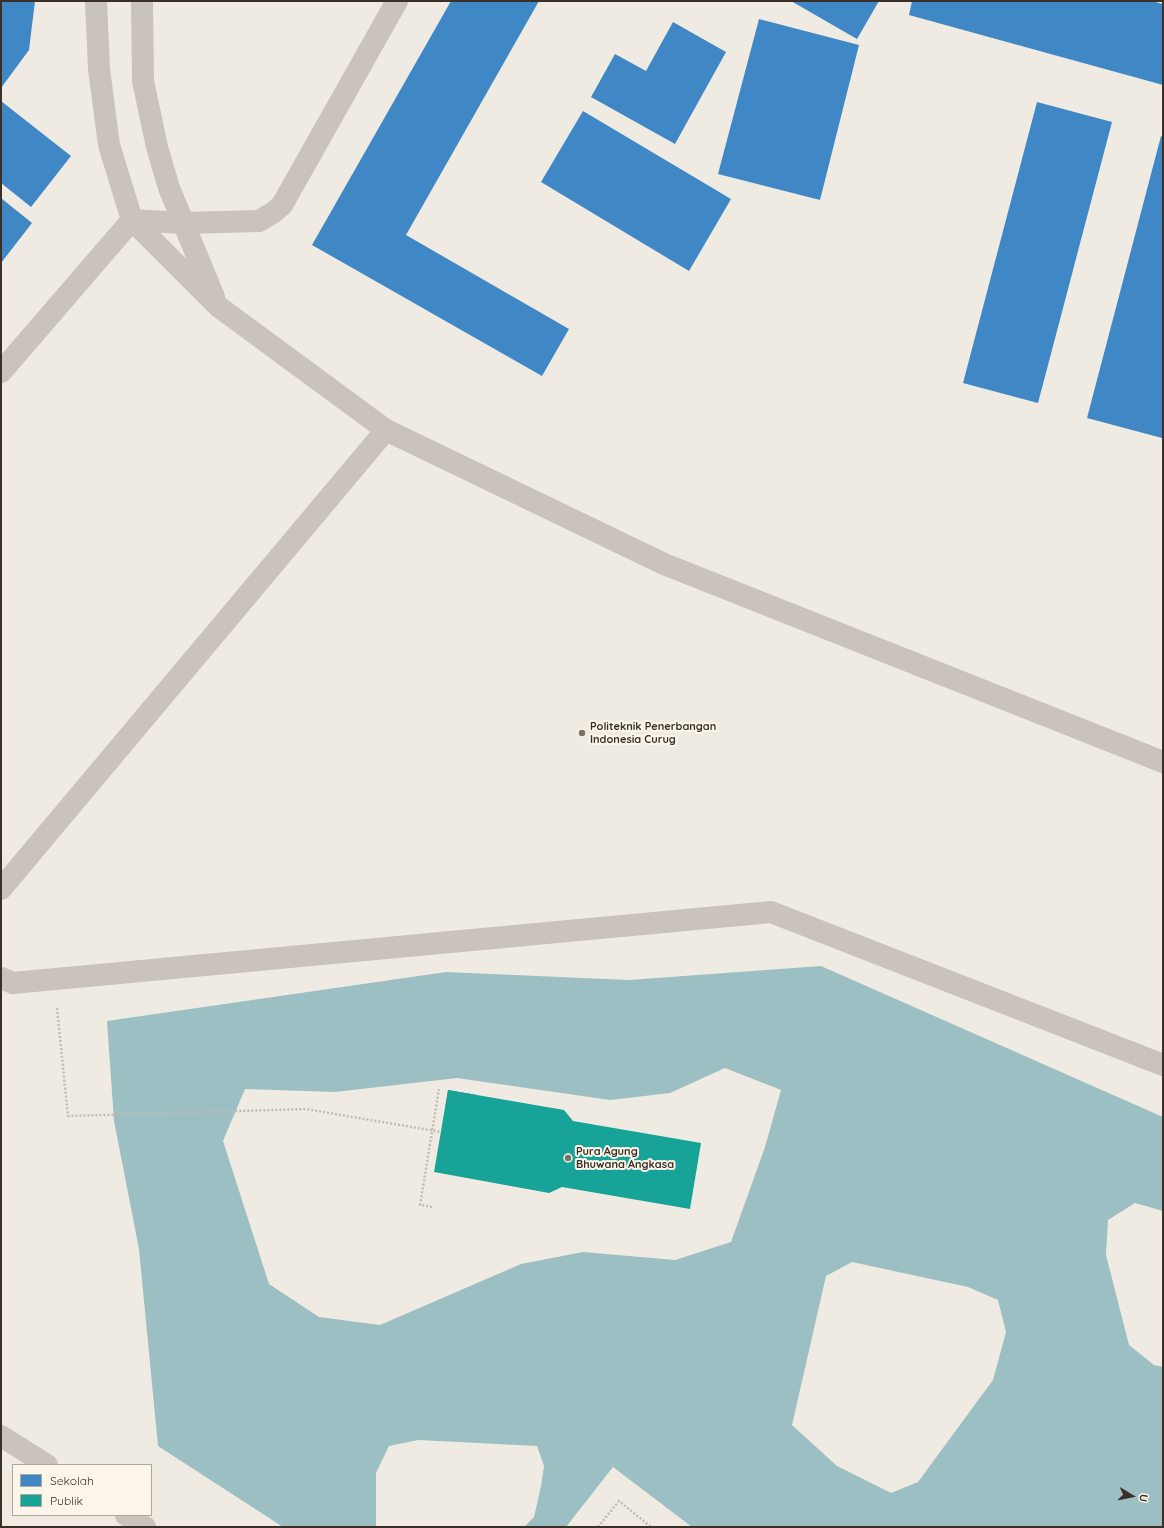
<!DOCTYPE html>
<style>
body{margin:0}
#map{position:relative;width:1164px;height:1528px;overflow:hidden;background:#efebe3;font-family:Quicksand,sans-serif}
canvas{display:block}
.frame{position:absolute;inset:0;border:2px solid #3b3028;pointer-events:none}
.legend{position:absolute;left:12px;top:1464px;width:140px;height:52px;box-sizing:border-box;background:#fcf6ea;border:1px solid #afa79c;margin:0;padding:5px 7px;list-style:none;font-size:12px;color:#3b3028}
.legend li{display:flex;align-items:center;gap:8px;height:20px}
.legend b{width:20px;border:1px solid #afa79c}
.north{position:absolute;left:1112px;top:1476px;width:40px;height:40px;-webkit-text-stroke:3px #fcf6ea;paint-order:stroke;rotate:100deg;font-size:11px;font-weight:700;line-height:16px;text-align:center;color:#3b3028}
.north::after{content:'';display:block;margin:auto;width:14px;height:18px;background:#3b3028;clip-path:polygon(50% 0,100% 100%,50% 72%,0 100%)}
</style>
<div id="map">
<canvas width="1164" height="1528"></canvas>
<div class="frame"></div>
<ul class="legend">
<li><b style="height:11px;background:#3f88c5"></b>Sekolah</li>
<li><b style="height:11px;background:#17a398"></b>Publik</li>
</ul>
<div class="north">U</div>
</div>
<script>
const context = document.querySelector('canvas').getContext('2d');
context.lineJoin = 'round';
function fillPath(path, color) {
  context.fillStyle = color;
  context.fill(path, 'evenodd');
}
function strokePath(path, color, width, dash) {
  context.strokeStyle = color;
  context.lineWidth = width;
  context.lineCap = dash ? 'butt' : 'round';
  context.setLineDash(dash || []);
  context.stroke(path);
}
function write(font, color, halo, rows, align = 'center') {
  context.font = font + ' Quicksand,sans-serif';
  context.lineWidth = 4;
  context.setLineDash([]);
  context.textBaseline = 'middle';
  context.strokeStyle = halo;
  context.fillStyle = color;
  for (const [text, x, y, turn = 0] of rows) {
    context.save();
    context.translate(x, y);
    context.rotate((+turn || 0) * Math.PI / 180);
    context.textAlign = isNaN(turn) ? turn : align;
    if (halo) context.strokeText(text, 0, 0);
    context.fillText(text, 0, 0);
    context.restore();
  }
}
fillPath(new Path2D(`
 M821 966 1163 1117V1211L1135 1203 1108 1220 1106 1255 1129 1345 1154 1365 1163 1367V1527H692L613 1467 566 1527H524L534 1517 541 1486 544 1466 537 1446 418 1440 389 1446 376 1473V1527H283L158 1446 139 1249 114 1121 107 1021 446 972 629 980ZM725 1068 781 1090 765 1147 731 1242 675 1260 583 1252 521 1264 380 1325 319 1317 269 1284 223 1141 245 1089 335 1092 457 1078 610 1100 670 1093ZM852 1262 968 1287 998 1300 1006 1332 993 1380 918 1482 891 1493 837 1466 792 1425 826 1276Z`), '#9cbfc4');
fillPath(new Path2D(`
 M1 1H35L29 50 1 88Z
 M451 1H539L406 235 569 329 542 376 312 245Z
 M791 1H879L857 39Z
 M912 1H1152L1163 4V85L909 15Z
 M759 19 859 45 820 200 718 174Z
 M673 22 726 52 675 144 591 97 615 54 646 71Z
 M1 101 71 156 31 207 1 183Z
 M1037 102 1112 122 1038 403 963 383Z
 M583 111 731 199 689 271 541 182Z
 M1161 136 1163 137 1162 438 1087 418Z
 M1 198 32 223 1 263Z
 M448 1090 477 1095 474 1115 445 1110Z
 M474 1115 531 1126 523 1168 466 1158Z
 M649 1151 684 1157 678 1191 644 1185Z`), '#3f88c5');
fillPath(new Path2D(`
 M448 1090 564 1110 573 1121 701 1143 690 1209 562 1187 549 1193 434 1172Z`), '#17a398');
strokePath(new Path2D(`
 M57 1008 68 1116 306 1109 441 1132
 M432 1207 420 1205 439 1089
 M598 1527 619 1501 651 1527`), '#c2bbb3', 2.5, [2, 2]);
strokePath(new Path2D(`
 M96 1 99 69 109 145 132 220 219 307 386 430 664 564 1163 762
 M142 1 143 81 157 147 169 188 214 297
 M132 220 184 223 259 221 274 212 282 205 397 1
 M1 372 132 220
 M1 889 386 430
 M1 978 13 983 771 912 1163 1065
 M1 1436 47 1465
 M126 1515 145 1527`), '#c9c3bb', 22);
for (const [x, y, r, color] of [
 [582,733,4,"#7a7169"],
 [568,1158,4,"#7a7169"]
]) {
  const dot = new Path2D();
  dot.arc(x, y, r, 0, 2 * Math.PI);
  context.fillStyle = color;
  context.fill(dot);
  strokePath(dot, '#fcf6ea', 1.5);
}
write('bold 11px', '#3b3028', '#fcf6ea', [
 ["Politeknik Penerbangan",590,727],
 ["Indonesia Curug",590,740],
 ["Pura Agung",576,1152],
 ["Bhuwana Angkasa",576,1165]
], 'left');
</script>
